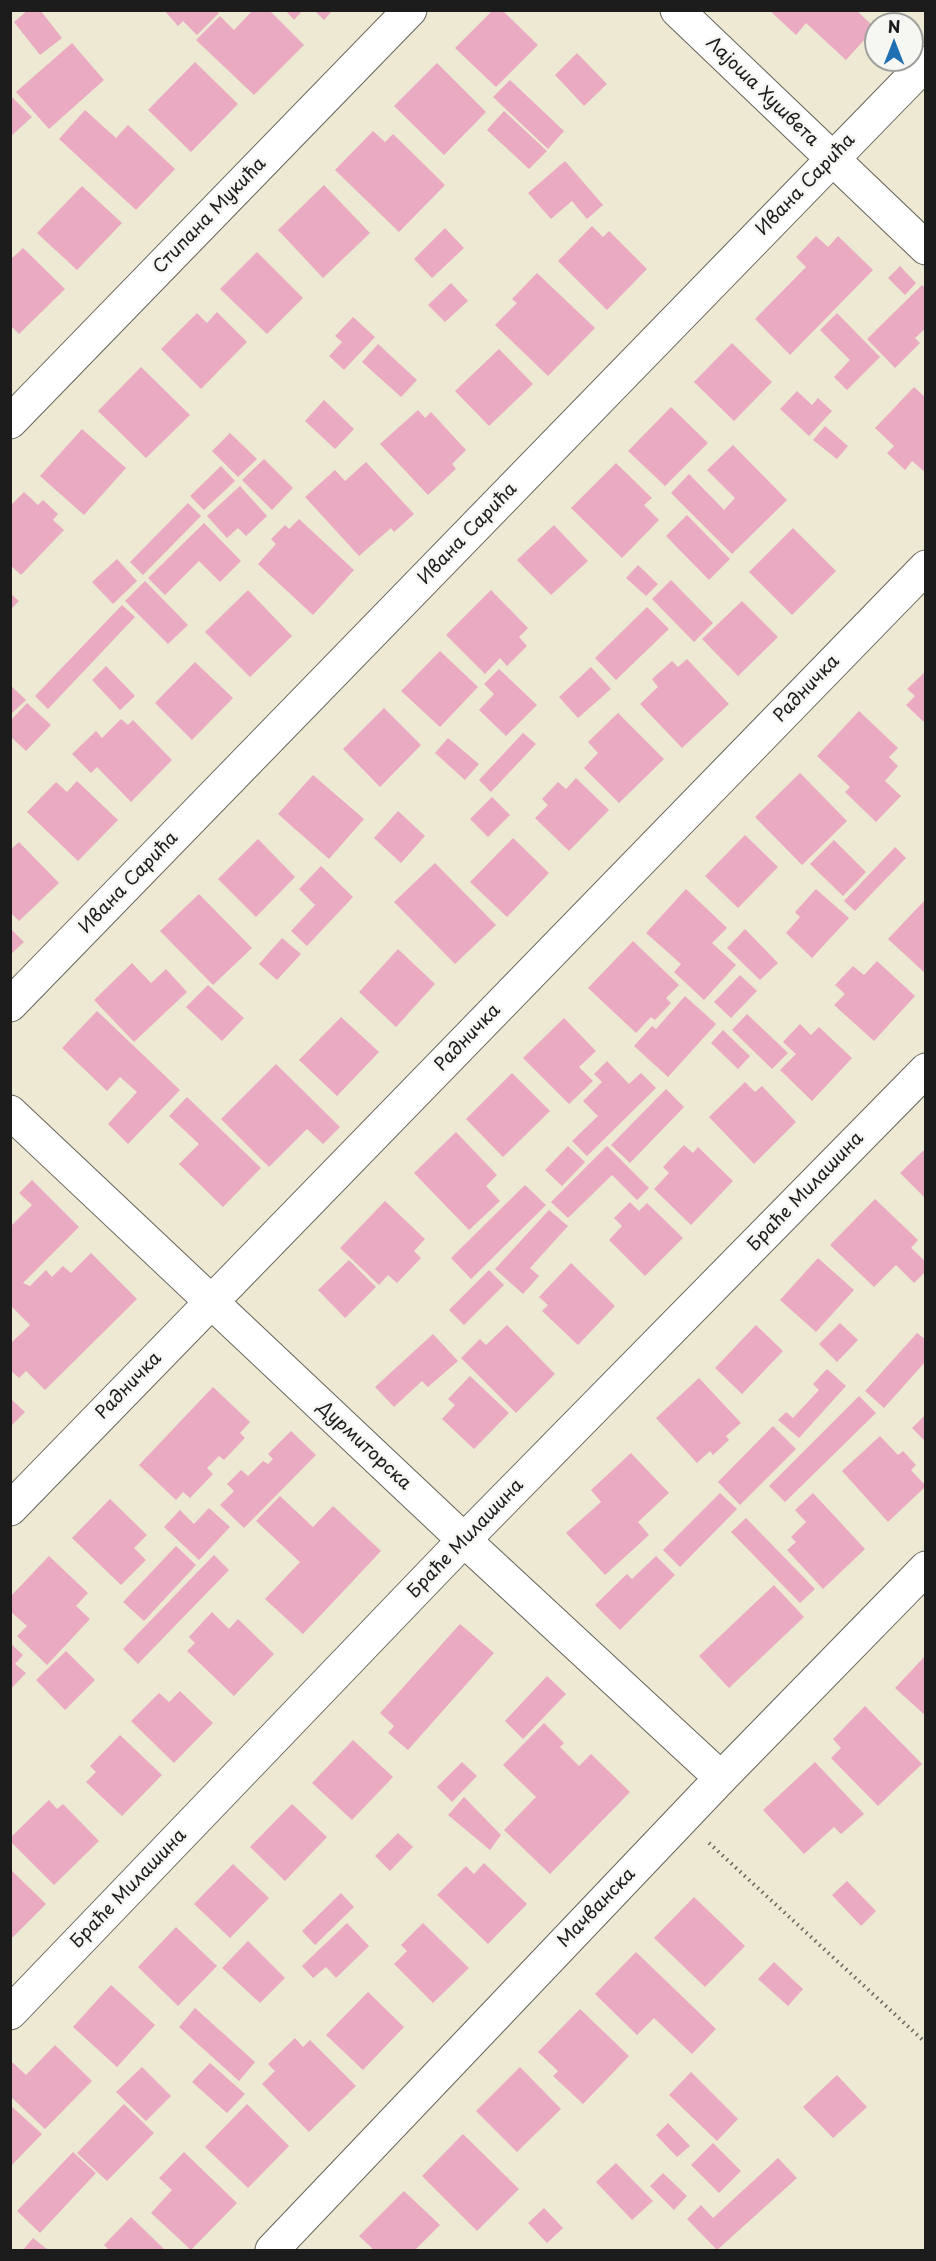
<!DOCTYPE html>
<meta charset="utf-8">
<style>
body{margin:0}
#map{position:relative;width:936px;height:2261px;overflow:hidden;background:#eee9d2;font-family:"Playpen Sans",sans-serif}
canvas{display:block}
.frame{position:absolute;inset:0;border:12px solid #1c1c1c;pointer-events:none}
.north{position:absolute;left:864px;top:12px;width:60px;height:60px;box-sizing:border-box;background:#f6f6f2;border:2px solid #9f9f9c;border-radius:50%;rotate:0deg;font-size:16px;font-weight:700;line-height:24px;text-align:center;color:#1c1c1c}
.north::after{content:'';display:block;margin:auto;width:21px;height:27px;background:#1f6fb2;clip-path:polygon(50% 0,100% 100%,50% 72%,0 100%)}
</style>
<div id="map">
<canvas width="936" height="2261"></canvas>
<div class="frame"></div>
<div class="north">N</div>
</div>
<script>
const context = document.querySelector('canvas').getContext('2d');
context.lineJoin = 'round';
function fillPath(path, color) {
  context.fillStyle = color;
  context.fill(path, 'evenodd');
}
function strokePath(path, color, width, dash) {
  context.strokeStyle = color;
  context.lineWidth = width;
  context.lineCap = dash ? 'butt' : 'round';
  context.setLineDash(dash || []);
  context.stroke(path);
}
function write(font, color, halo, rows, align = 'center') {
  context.font = font + ' "Playpen Sans",sans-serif';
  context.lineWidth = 5;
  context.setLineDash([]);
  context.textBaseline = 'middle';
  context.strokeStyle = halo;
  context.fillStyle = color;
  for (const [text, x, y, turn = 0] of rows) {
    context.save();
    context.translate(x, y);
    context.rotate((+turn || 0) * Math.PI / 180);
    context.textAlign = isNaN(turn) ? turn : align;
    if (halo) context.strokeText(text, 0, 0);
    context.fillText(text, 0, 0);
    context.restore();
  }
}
fillPath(new Path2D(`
 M28 10H40L62 38 40 55 14 22Z
 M164 10H216L219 13 197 35 183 21 178 26Z
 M253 10H269L304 45 254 95 196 40 220 16 234 30Z
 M285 10H303L294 20Z
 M314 10H333L324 20Z
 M493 10H502L538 45 496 87 455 48Z
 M769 10H856L875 28 846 60 806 23 796 35Z
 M72 43 104 80 49 129 16 92Z
 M577 53 607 84 584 106 555 75Z
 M195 62 238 104 191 152 148 110Z
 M437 63 486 112 444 155 394 106Z
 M510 80 564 131 548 149 493 97Z
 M10 95 32 117 10 137Z
 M85 110 116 138 128 125 175 169 136 210 59 139Z
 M504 111 547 151 529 169 487 130Z
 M373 131 385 142 393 134 445 185 399 232 335 170Z
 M565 161 603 205 587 219 572 201 551 219 528 193Z
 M324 185 370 233 323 278 278 230Z
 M82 186 122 223 77 270 37 233Z
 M592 226 603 237 609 231 647 269 607 310 558 261Z
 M445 228 464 248 432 278 414 259Z
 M816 236 828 247 838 236 873 270 790 355 755 319 806 267 796 257Z
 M23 248 65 289 19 334 10 325V260Z
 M257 252 303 298 267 334 220 289Z
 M900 266 916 283 905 295 888 278Z
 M537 273 595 328 548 376 495 325 517 303 512 299Z
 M451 283 468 301 445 322 428 305Z
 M922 285 926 289V328L915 338 920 343 895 368 867 339Z
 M217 312 247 342 201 389 161 349 197 313 207 323Z
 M837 313 880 357 847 390 834 377 850 360 820 330Z
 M353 317 375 337 344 370 329 356 342 342 335 336Z
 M732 343 772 382 734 421 694 382Z
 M378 344 417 380 401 397 362 362Z
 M499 349 533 384 489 426 455 391Z
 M141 367 190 415 146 458 98 411Z
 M914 387 926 398V473L912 461 905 470 887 453 894 446 875 428Z
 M797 391 812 405 818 398 832 411 809 436 780 409Z
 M324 400 354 429 335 449 305 421Z
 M671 407 708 443 665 486 628 451Z
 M418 410 425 418 431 412 466 450 452 464 456 469 428 495 380 444Z
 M825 426 848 446 837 459 813 440Z
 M82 429 126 468 84 515 40 476Z
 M230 433 257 459 238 477 212 451Z
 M733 445 787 500 732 554 671 493 689 474 724 510 735 498 707 470Z
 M264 459 293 488 272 510 242 480Z
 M366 462 414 514 394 532 391 528 359 556 305 497 335 470 345 481Z
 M616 463 652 498 644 505 659 520 622 558 571 508Z
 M221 466 235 481 204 510 190 496Z
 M240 486 267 516 246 536 238 528 227 538 207 516Z
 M24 492 38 505 43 500 58 514 53 520 64 530 21 575 10 565V506Z
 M188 503 201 516 143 575 130 562Z
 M687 515 730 559 709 580 666 536Z
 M299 519 354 570 313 615 258 564 276 544 271 539 285 525 289 529Z
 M204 523 241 561 220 582 199 561 165 595 148 578Z
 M554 525 588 561 551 595 517 560Z
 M793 528 836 571 792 615 749 572Z
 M117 559 137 581 113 604 92 582Z
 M638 565 658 584 646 596 626 578Z
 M671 580 713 623 694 642 652 599Z
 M145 581 188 625 168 644 125 601Z
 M248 590 292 636 250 677 205 632Z
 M491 590 528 628 519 637 527 646 507 666 500 658 485 674 446 635Z
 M10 593 19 601 10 610Z
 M742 601 778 637 738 676 702 639Z
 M122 605 135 617 48 709 35 696Z
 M647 607 669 629 616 680 595 658Z
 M440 651 478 687 440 727 401 691Z
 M687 659 729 704 682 748 640 704 658 687 652 679 672 661 678 667Z
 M195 662 233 698 192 740 155 703Z
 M106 666 135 696 120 710 92 680Z
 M591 667 611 689 578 718 559 697Z
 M499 669 537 705 506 736 479 710 494 694 484 684Z
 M926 671V724L906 705 915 696 907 689Z
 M10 685 26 700 10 715Z
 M27 703 51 725 26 751 10 736V721Z
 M384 708 421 745 380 787 343 749Z
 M859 711 898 748 889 757 898 766 885 781 901 796 876 822 845 792 850 787 817 756Z
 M618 713 664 759 619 803 584 768 598 753 588 742Z
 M121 719 128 725 133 720 172 760 131 802 97 767 91 773 72 754 96 731 102 738Z
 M523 733 536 744 491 792 479 780Z
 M448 738 479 764 465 780 435 753Z
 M800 773 847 821 802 865 755 817Z
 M313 775 364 819 329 859 278 814Z
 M576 778 609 810 569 851 535 818 548 805 542 799 558 782 566 789Z
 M77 781 118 820 78 861 27 812 56 782 67 792Z
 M492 797 510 815 488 837 470 819Z
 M398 811 425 836 401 863 374 838Z
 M745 835 778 867 738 908 705 876Z
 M513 838 549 873 507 917 470 882Z
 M258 839 295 877 256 917 218 879Z
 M834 840 866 872 843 896 810 864Z
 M19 842 59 883 19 921 10 912V850Z
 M895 847 906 858 855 911 844 901Z
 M435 863 496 925 455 964 394 902Z
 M321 866 353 897 307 946 291 931 315 905 299 889Z
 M686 889 727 928 712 943 736 965 704 1000 674 972 681 964 646 933Z
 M816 889 849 918 812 958 786 933 800 917 795 912Z
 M199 894 252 948 213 985 160 931Z
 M926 899V974L888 939Z
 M10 928 24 942 10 955Z
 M745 929 778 963 760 980 727 948Z
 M282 938 301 954 277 980 259 964Z
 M633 941 679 985 666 998 671 1003 655 1020 651 1017 636 1033 588 988Z
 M398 949 435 984 396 1027 359 992Z
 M877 961 915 996 874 1041 834 1005 845 994 835 985 853 966 864 975Z
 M132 963 151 983 166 969 187 992 134 1042 94 1000Z
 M740 975 757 991 731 1018 714 1002Z
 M208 985 244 1018 222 1041 186 1007Z
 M685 996 716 1024 668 1077 634 1046 652 1026 656 1029Z
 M97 1011 180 1090 128 1144 108 1124 137 1092 120 1077 107 1091 62 1048Z
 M747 1014 788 1053 772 1069 732 1030Z
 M341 1017 379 1052 337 1096 299 1060Z
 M564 1018 596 1051 579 1067 593 1081 569 1104 523 1058Z
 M800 1024 811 1035 819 1027 852 1058 812 1101 780 1070 796 1054 783 1042Z
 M723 1030 750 1056 738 1069 711 1043Z
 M607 1061 629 1084 641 1073 656 1088 587 1156 572 1141 598 1116 583 1101 602 1082 594 1074Z
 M276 1064 340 1127 323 1144 307 1129 269 1167 221 1119Z
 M512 1073 550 1111 503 1157 466 1119Z
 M745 1082 755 1092 762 1086 796 1122 754 1164 709 1117Z
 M666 1089 684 1107 630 1163 611 1145Z
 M187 1097 261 1168 223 1207 179 1164 199 1144 169 1116Z
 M456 1132 497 1175 486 1186 500 1201 469 1230 414 1173Z
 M684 1145 693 1153 698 1147 733 1181 691 1225 654 1189 669 1173 663 1167Z
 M568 1146 585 1162 562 1186 545 1170Z
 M607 1146 649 1188 637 1200 612 1175 568 1218 551 1202Z
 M926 1148V1199L900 1173Z
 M32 1180 79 1227 23 1283 30 1286 46 1270 52 1277 63 1266 71 1273 91 1253 137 1299 45 1390 26 1371 19 1378 10 1370V1344L30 1325 10 1305V1227L32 1205 19 1193Z
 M525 1185 546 1205 471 1279 451 1258Z
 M875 1199 918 1240 911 1248 926 1262V1271L914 1283 896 1265 874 1287 830 1245Z
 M385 1201 425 1239 414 1251 421 1258 397 1283 388 1275 379 1285 340 1248Z
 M630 1202 639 1211 647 1203 683 1238 645 1276 609 1240 622 1226 614 1218Z
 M549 1210 568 1226 530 1268 539 1276 523 1294 495 1269Z
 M818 1258 854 1290 816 1332 780 1300Z
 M349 1260 376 1287 345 1318 318 1290Z
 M571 1263 615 1306 578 1345 542 1311 548 1305 539 1297Z
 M489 1270 504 1285 464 1325 449 1310Z
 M840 1323 858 1340 837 1362 819 1344Z
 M507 1325 555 1374 516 1413 461 1358 480 1339 486 1345Z
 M756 1325 783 1351 742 1394 715 1368Z
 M917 1333 926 1340V1361L884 1408 865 1391Z
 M433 1334 458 1361 428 1387 422 1381 394 1407 375 1387Z
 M827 1369 846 1386 799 1438 778 1420 786 1412 793 1418 819 1390 813 1384Z
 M470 1376 509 1413 474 1449 442 1419 455 1405 448 1399Z
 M699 1378 741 1423 726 1436 729 1440 713 1455 710 1451 697 1463 656 1418Z
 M213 1387 250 1422 240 1433 245 1438 224 1460 219 1456 207 1468 213 1474 190 1498 183 1492 176 1500 139 1465Z
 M859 1396 876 1413 785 1502 769 1486Z
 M10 1398 25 1412 10 1427Z
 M926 1414V1442L912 1428Z
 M773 1426 796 1449 740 1505 718 1482Z
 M291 1431 316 1455 244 1528 220 1505 234 1491 227 1484 241 1470 248 1476 263 1461 268 1464 273 1459 268 1454Z
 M880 1436 898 1455 903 1451 916 1465 911 1470 926 1486 888 1522 842 1471Z
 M631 1453 669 1493 638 1522 649 1535 605 1575 566 1533 601 1502 591 1490Z
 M720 1493 737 1509 680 1567 663 1550Z
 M813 1493 865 1549 823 1589 787 1550 796 1542 791 1537 806 1522 795 1510Z
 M280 1496 313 1527 333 1506 381 1551 303 1634 265 1599 300 1562 256 1521Z
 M110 1499 147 1535 134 1548 146 1560 121 1585 72 1538Z
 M209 1508 230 1527 199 1560 164 1527 180 1510 194 1524Z
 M746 1518 815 1589 800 1603 731 1532Z
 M176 1546 196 1565 144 1621 123 1602Z
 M214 1555 229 1570 138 1664 123 1649Z
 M49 1556 88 1593 76 1606 90 1619 47 1665 17 1636 27 1626 10 1611V1597Z
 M656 1556 675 1575 620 1630 595 1605 627 1574 632 1579Z
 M774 1585 804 1617 729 1688 699 1656Z
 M212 1612 229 1629 238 1619 274 1654 234 1696 187 1651 195 1643 189 1637Z
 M460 1624 494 1653 408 1750 388 1733 394 1726 380 1713Z
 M10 1643 23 1655 15 1664 26 1673 10 1690Z
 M66 1651 95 1680 65 1710 36 1680Z
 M926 1655V1716L895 1688Z
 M547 1676 566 1694 523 1739 505 1721Z
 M180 1691 213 1723 174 1763 131 1721 159 1693 169 1702Z
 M865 1706 922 1764 878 1806 831 1758 841 1748 833 1739Z
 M544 1723 564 1743 560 1747 579 1766 591 1754 630 1792 550 1874 504 1830 536 1797 503 1765Z
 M120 1735 162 1775 122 1816 86 1782 96 1772 90 1766Z
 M353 1740 393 1777 352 1820 312 1783Z
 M462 1762 477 1776 452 1802 437 1787Z
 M815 1762 864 1814 841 1834 834 1827 804 1854 763 1810Z
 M464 1797 501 1835 490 1850 448 1815Z
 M49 1800 57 1809 63 1804 99 1841 54 1885 10 1841V1838Z
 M292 1804 327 1837 285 1881 250 1847Z
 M398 1833 413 1847 390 1871 375 1856Z
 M484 1863 527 1904 488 1944 437 1895 466 1866 474 1874Z
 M233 1864 269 1898 230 1938 194 1904Z
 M10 1869 46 1904 10 1940Z
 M847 1881 876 1911 861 1926 832 1895Z
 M341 1893 354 1907 315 1945 302 1931Z
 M694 1897 745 1946 705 1987 654 1938Z
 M347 1923 369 1946 336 1978 326 1967 313 1978 302 1966Z
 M423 1923 469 1968 433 2003 394 1964 407 1951 401 1945Z
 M176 1927 217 1966 178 2006 138 1967Z
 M248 1941 285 1978 260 2003 222 1968Z
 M636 1952 716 2029 692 2054 654 2018 637 2035 595 1994Z
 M774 1962 803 1989 788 2006 758 1979Z
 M111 1985 155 2025 117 2067 73 2027Z
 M368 1992 404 2027 363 2070 326 2035Z
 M195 2008 255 2062 239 2081 179 2027Z
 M580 2009 629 2056 583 2104 553 2076 558 2071 538 2052Z
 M295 2038 303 2047 310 2040 356 2086 309 2132 262 2084 275 2071 268 2064Z
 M55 2045 92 2081 45 2129 10 2096V2063L12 2062 26 2075Z
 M210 2063 245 2094 227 2113 192 2082Z
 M142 2067 171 2096 146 2121 116 2092Z
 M520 2067 561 2109 517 2152 476 2111Z
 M691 2072 738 2119 717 2141 669 2095Z
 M837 2075 867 2107 833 2138 803 2107Z
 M124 2104 154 2133 107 2181 77 2153Z
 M247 2104 289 2146 248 2188 205 2147Z
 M10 2105 42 2134 10 2167Z
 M668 2123 690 2146 677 2157 656 2135Z
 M463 2134 519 2189 477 2231 422 2176Z
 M713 2143 741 2171 719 2193 691 2165Z
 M73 2152 96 2173 40 2233 17 2211Z
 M184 2152 237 2203 191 2250 151 2213 172 2190 159 2178Z
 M778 2158 797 2178 717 2250 687 2219 701 2205 713 2218Z
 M616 2163 653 2201 632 2220 596 2182Z
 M663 2173 687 2196 674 2210 650 2186Z
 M404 2191 440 2225 415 2250H374L359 2236Z
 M544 2208 563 2228 547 2243 528 2223Z
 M131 2217 165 2250H109L104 2245Z
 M33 2238 48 2250H23Z`), '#e9aac2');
const minor = new Path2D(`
 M677 10 926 248
 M10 422 410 10
 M10 1005 926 63
 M10 1112 464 1540 721 1778
 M10 1509 926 567
 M10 2013 464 1540 926 1070
 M272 2250 721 1778 926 1568`);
strokePath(minor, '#66645c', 35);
strokePath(new Path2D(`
 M709 1843 926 2043`), '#66645c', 4, [1.5, 4.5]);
strokePath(minor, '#fff', 33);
write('18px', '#1c1c1c', '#f6f6f2', [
 ["Лајоша Хушвета",762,92,44],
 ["Ивана Сарића",806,185,-46],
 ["Стипана Мукића",210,216,-46],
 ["Ивана Сарића",468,534,-46],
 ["Радничка",807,689,-46],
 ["Ивана Сарића",129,883,-46],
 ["Радничка",468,1038,-46],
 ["Браће Милашина",806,1192,-46],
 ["Радничка",129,1386,-46],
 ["Дурмиторска",364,1446,43],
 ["Браће Милашина",466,1539,-46],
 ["Браће Милашина",129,1889,-46],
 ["Мачванска",597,1908,-46]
]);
</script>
